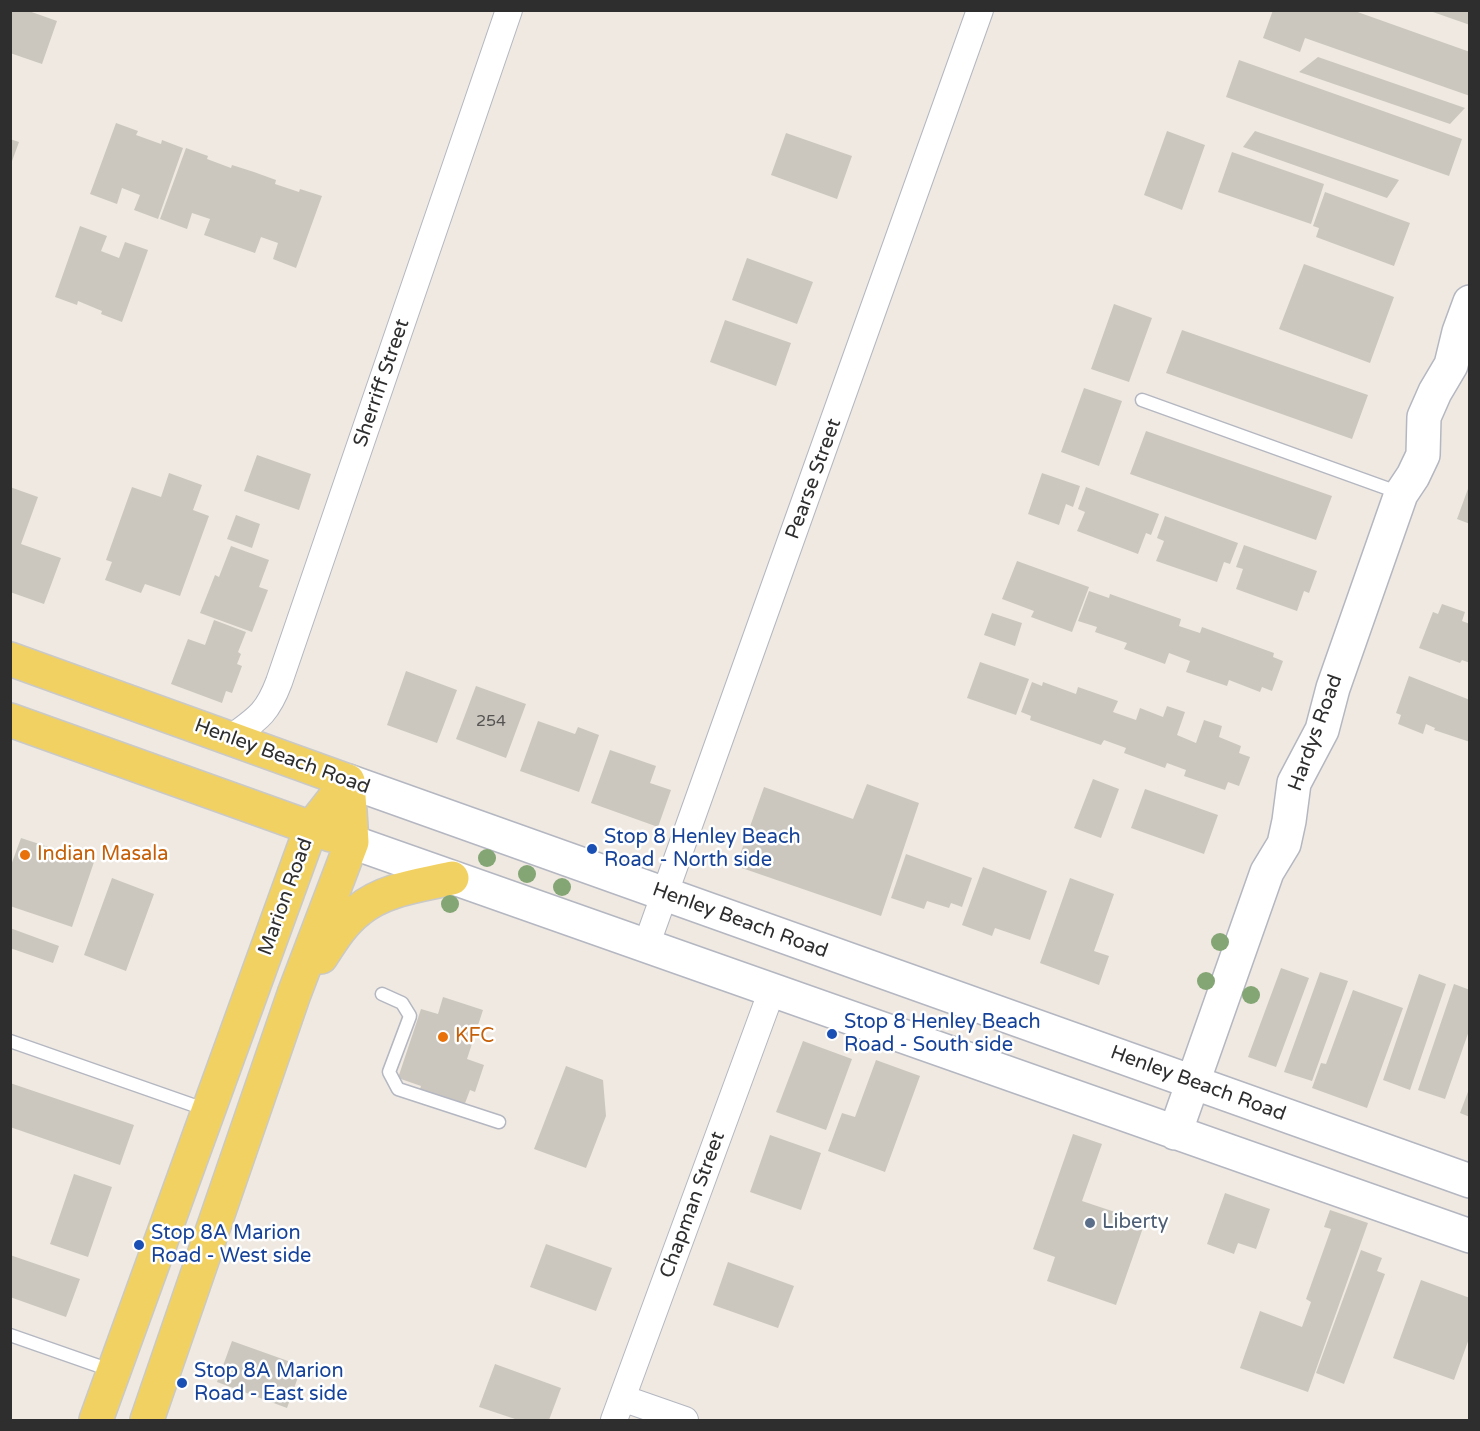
<!DOCTYPE html>
<style>
body{margin:0}
#map{position:relative;width:1480px;height:1431px;overflow:hidden;background:#efe9e1;font-family:"Varela Round",sans-serif}
canvas{display:block}
.frame{position:absolute;inset:0;border:12px solid #2e2e2e;pointer-events:none}
</style>
<div id="map">
<canvas width="1480" height="1431"></canvas>
<div class="frame"></div>
</div>
<script>
const context = document.querySelector('canvas').getContext('2d');
context.lineJoin = 'round';
function fillPath(path, color) {
  context.fillStyle = color;
  context.fill(path, 'evenodd');
}
function strokePath(path, color, width, dash) {
  context.strokeStyle = color;
  context.lineWidth = width;
  context.lineCap = dash ? 'butt' : 'round';
  context.setLineDash(dash || []);
  context.stroke(path);
}
function write(font, color, halo, rows, align = 'center') {
  context.font = font + ' "Varela Round",sans-serif';
  context.lineWidth = 5;
  context.setLineDash([]);
  context.textBaseline = 'middle';
  context.strokeStyle = halo;
  context.fillStyle = color;
  for (const [text, x, y, turn = 0] of rows) {
    context.save();
    context.translate(x, y);
    context.rotate((+turn || 0) * Math.PI / 180);
    context.textAlign = isNaN(turn) ? turn : align;
    if (halo) context.strokeText(text, 0, 0);
    context.fillText(text, 0, 0);
    context.restore();
  }
}
fillPath(new Path2D(`
 M10 10H26L57 21 42 64 10 53Z
 M1273 10H1352L1470 52V96L1305 38 1300 52 1263 38Z
 M1430 10H1470V25L1430 11Z
 M1318 57 1465 108 1450 124 1299 72Z
 M1239 60 1462 139 1449 176 1226 97Z
 M116 123 138 131 136 135 161 144 162 140 183 148 158 219 134 210 140 195 122 188 117 204 90 194Z
 M1167 131 1205 145 1182 210 1144 195Z
 M1255 131 1399 180 1387 198 1243 147Z
 M786 133 852 156 837 199 771 175Z
 M10 139 19 142 11 164H10Z
 M186 148 208 156 207 159 231 168 232 165 254 172 276 180 275 184 299 192 300 189 322 196 296 268 273 259 278 243 261 237 255 253 204 235 210 219 192 213 187 229 160 219Z
 M1232 152 1324 184 1311 224 1218 192Z
 M1325 192 1410 223 1394 266 1316 237 1319 228 1313 226Z
 M80 226 107 236 101 251 119 258 125 242 148 250 122 322 101 314 102 311 78 301 77 305 55 297Z
 M747 258 813 282 797 324 732 300Z
 M1304 264 1394 297 1370 363 1279 329Z
 M1114 304 1152 318 1129 382 1091 369Z
 M725 320 791 343 776 386 710 362Z
 M1182 330 1368 395 1352 439 1166 373Z
 M1084 388 1122 401 1099 466 1061 452Z
 M1146 431 1332 496 1316 540 1130 474Z
 M257 455 311 474 299 510 244 491Z
 M169 473 202 485 193 510 209 516 180 596 145 584 141 593 105 580 112 562 106 560 132 487 161 497Z
 M1042 473 1080 486 1073 507 1066 504 1059 525 1028 514Z
 M1469 486H1470V524L1457 519Z
 M10 487 38 497 21 544 61 558 44 604 10 592Z
 M1086 487 1159 514 1151 535 1146 533 1138 554 1077 531 1085 512 1078 509Z
 M236 515 260 524 252 548 227 539Z
 M1165 516 1238 543 1230 564 1224 562 1217 582 1156 561 1164 541 1157 538Z
 M1244 545 1317 571 1309 593 1304 591 1297 611 1236 589 1243 569 1236 567Z
 M231 546 269 560 259 587 268 590 252 632 200 613 215 575 219 577Z
 M1017 561 1089 587 1072 632 1031 617 1034 611 1002 599Z
 M1089 591 1109 598 1110 594 1181 619 1179 626 1200 633 1202 627 1274 653 1273 657 1283 661 1272 691 1262 687 1260 692 1229 680 1227 686 1186 672 1190 661 1169 653 1165 664 1124 649 1127 643 1095 632 1097 627 1078 621Z
 M1442 604 1465 612 1462 621 1470 624V663L1462 660 1460 663 1419 648 1433 612 1438 614Z
 M992 613 1022 623 1015 646 984 635Z
 M214 620 246 632 238 652 241 654 237 664 242 666 232 693 226 691 222 703 171 684 188 639 205 645Z
 M980 662 1029 679 1016 715 967 698Z
 M406 671 457 690 437 743 387 725Z
 M1409 676 1470 700V742L1434 730 1435 728 1426 724 1423 734 1398 724 1401 715 1396 713Z
 M1032 682 1042 686 1043 682 1076 694 1078 687 1118 701 1113 712 1136 720 1140 708 1163 717 1167 706 1185 712 1177 735 1196 743 1204 720 1222 726 1219 737 1241 746 1239 753 1250 757 1239 786 1228 782 1225 790 1184 776 1186 770 1167 763 1165 768 1124 753 1126 748 1104 740 1101 745 1030 720 1031 716 1021 712Z
 M476 686 526 704 506 758 456 739Z
 M538 721 575 734 578 727 599 735 579 792 520 771Z
 M610 750 656 766 650 783 671 790 658 827 591 803Z
 M1093 779 1119 789 1101 838 1074 828Z
 M867 784 919 803 881 916 736 866 764 787 853 819Z
 M1145 789 1218 815 1204 854 1131 828Z
 M21 838 94 862 72 927 10 906V868Z
 M906 854 972 878 962 907 951 903 949 908 927 901 924 909 891 898Z
 M983 867 1047 891 1030 940 995 928 992 936 962 925Z
 M112 878 154 894 126 971 84 955Z
 M1070 878 1114 894 1094 951 1109 956 1099 985 1040 963Z
 M10 928 59 946 53 963 10 948Z
 M1281 968 1309 978 1276 1067 1248 1057Z
 M1320 972 1348 981 1312 1081 1284 1072Z
 M1419 974 1446 984 1410 1090 1383 1080Z
 M1454 984 1470 990V1028L1445 1099 1418 1090Z
 M1353 990 1403 1008 1367 1108 1312 1088 1321 1063 1326 1064Z
 M443 997 483 1010 467 1059 484 1065 475 1092 470 1090 464 1106 419 1092 421 1086 398 1078 421 1009 438 1014Z
 M803 1041 852 1059 826 1130 776 1112Z
 M876 1060 920 1076 885 1172 828 1151 842 1113 855 1117Z
 M566 1066 603 1080 606 1116 586 1168 534 1149Z
 M10 1083 134 1125 120 1165 10 1127Z
 M1469 1089H1470V1117L1460 1113Z
 M1073 1134 1102 1144 1082 1201 1145 1222 1116 1305 1047 1281 1055 1257 1033 1249Z
 M770 1135 821 1153 801 1210 750 1192Z
 M74 1174 112 1187 88 1257 50 1244Z
 M1225 1193 1270 1209 1256 1249 1238 1243 1234 1254 1207 1244Z
 M1330 1210 1368 1223 1308 1392 1240 1368 1260 1311 1302 1327 1311 1302 1306 1299 1331 1229 1324 1227Z
 M546 1244 612 1268 596 1311 530 1287Z
 M1361 1250 1382 1258 1377 1271 1385 1274 1344 1384 1316 1373Z
 M10 1255 80 1279 66 1317 10 1297Z
 M728 1262 794 1286 778 1328 713 1305Z
 M1421 1280 1470 1298V1336L1454 1380 1393 1358Z
 M232 1341 302 1366 287 1408 217 1382Z
 M495 1364 561 1388 549 1420H518L479 1407Z`), '#cbc7bf');
const lane = new Path2D(`
 M1142 400 1400 493
 M382 994 402 1003 410 1016 389 1072 398 1089 499 1122
 M10 1041 207 1110
 M10 1335 113 1371`);
const street = new Path2D(`
 M231 738C257 719 267 714 279 682L509 10
 M646 946 980 10
 M622 1398 685 1420
 M614 1420 772 990`);
const secondary = new Path2D(`
 M348 781 1470 1181
 M352 842 1470 1236
 M1175 1133 1267 872 1284 844 1289 821 1294 783 1322 730 1333 688 1401 494 1413 476 1423 455 1424 417 1435 392 1451 365 1459 332 1470 302`);
const primary = new Path2D(`
 M10 659 348 781
 M10 720 331 835
 M321 957C332 940 343 922 359 910 384 889 422 885 452 878
 M96 1420 311 828 348 781
 M147 1420 294 994 352 842 348 781`);
strokePath(lane, '#b4b7c1', 15);
strokePath(street, '#b4b7c1', 28);
strokePath(secondary, '#b4b7c1', 36);
strokePath(primary, '#c9c9c9', 36);
strokePath(lane, '#fff', 12);
strokePath(street, '#fff', 26);
strokePath(secondary, '#fff', 33);
strokePath(primary, '#f2d163', 33);
context.fillStyle = '#84a574';
for (const [x, y] of [
 [487,858],
 [527,874],
 [562,887],
 [450,904],
 [1220,942],
 [1206,981],
 [1251,995]
]) {
  context.beginPath();
  context.arc(x, y, 9, 0, 2 * Math.PI);
  context.fill();
}
for (const [x, y, r, color] of [
 [592,849,6,"#1a4fb4"],
 [25,855,6,"#e8710a"],
 [832,1034,6,"#1a4fb4"],
 [443,1037,6,"#e8710a"],
 [1090,1223,6,"#5c6f8a"],
 [139,1245,6,"#1a4fb4"],
 [182,1383,6,"#1a4fb4"]
]) {
  const dot = new Path2D();
  dot.arc(x, y, r, 0, 2 * Math.PI);
  context.fillStyle = color;
  context.fill(dot);
  strokePath(dot, '#fff', 2);
}
write('16px', '#555452', null, [
 ["254",491,722]
]);
write('20px', '#2e2e2e', '#fff', [
 ["Sherriff Street",382,383,-71],
 ["Pearse Street",814,479,-70],
 ["Hardys Road",1316,733,-70],
 ["Henley Beach Road",282,757,20],
 ["Marion Road",286,897,-70],
 ["Henley Beach Road",740,921,20],
 ["Henley Beach Road",1198,1084,20],
 ["Chapman Street",693,1205,-70]
]);
write('20px', '#164399', '#fff', [
 ["Stop 8 Henley Beach",604,838],
 ["Road - North side",604,861],
 ["Stop 8 Henley Beach",844,1023],
 ["Road - South side",844,1046],
 ["Stop 8A Marion",151,1234],
 ["Road - West side",151,1257],
 ["Stop 8A Marion",194,1372],
 ["Road - East side",194,1395]
], 'left');
write('20px', '#c56008', '#fff', [
 ["Indian Masala",37,855],
 ["KFC",455,1037]
], 'left');
write('20px', '#4e5e75', '#fff', [
 ["Liberty",1102,1223]
], 'left');
</script>
